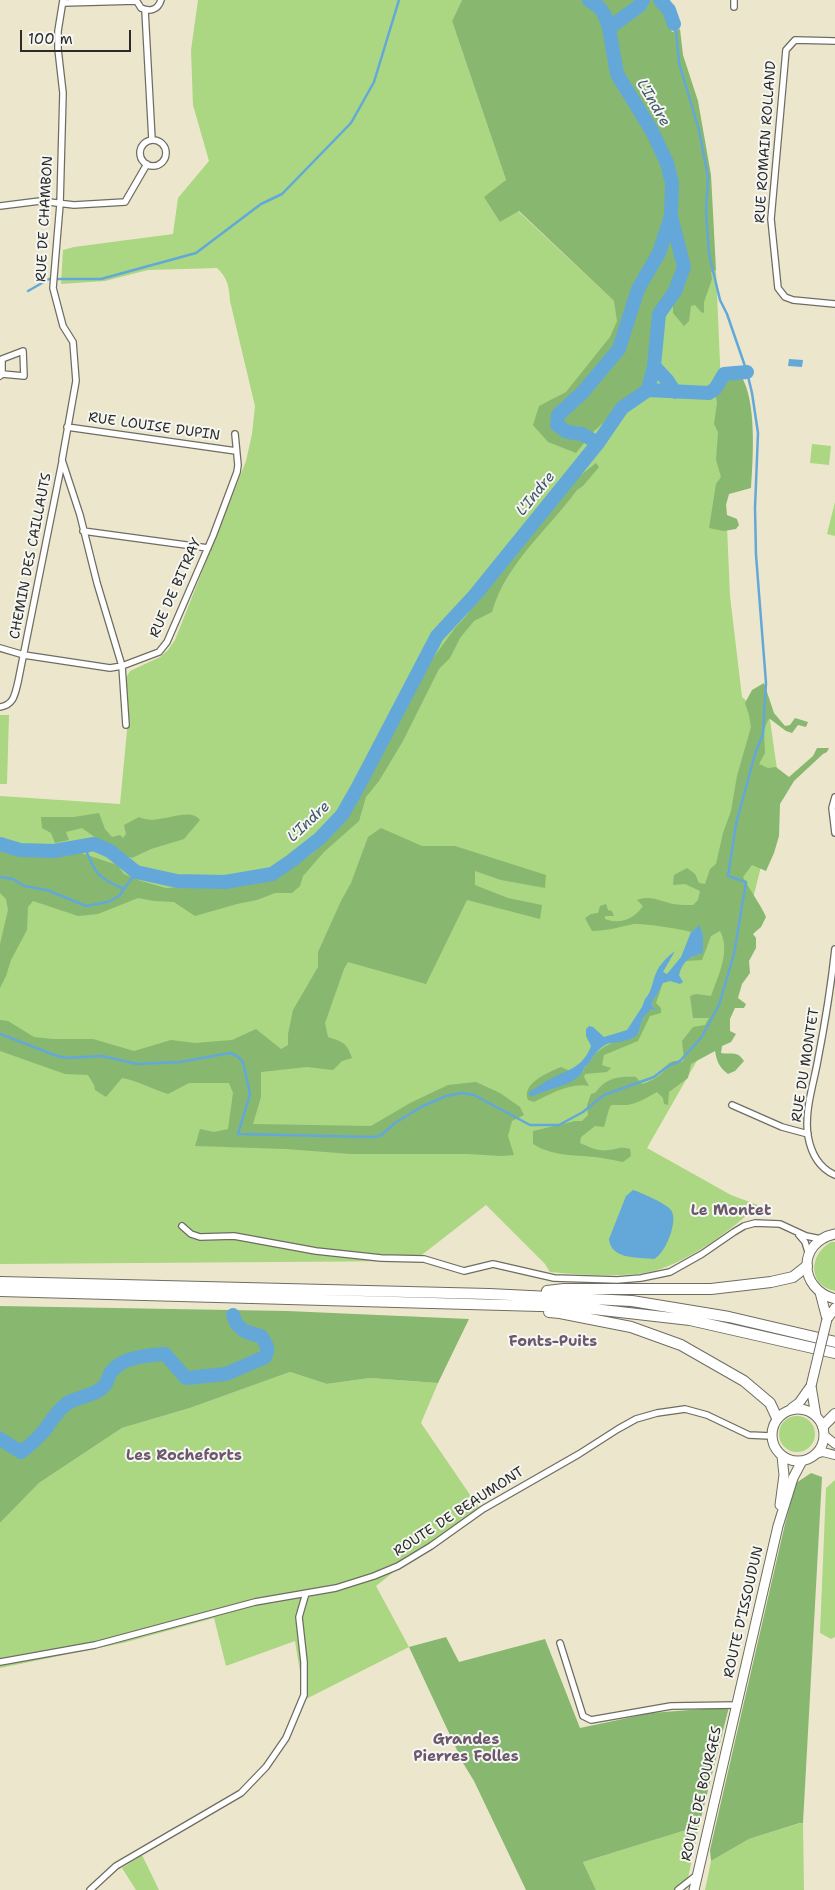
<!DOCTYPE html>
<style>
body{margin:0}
#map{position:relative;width:835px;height:1890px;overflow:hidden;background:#ece7cc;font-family:"Shantell Sans",sans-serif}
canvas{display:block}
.scale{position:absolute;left:20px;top:30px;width:111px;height:22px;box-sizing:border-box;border:2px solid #2b2b2b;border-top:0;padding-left:6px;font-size:15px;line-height:18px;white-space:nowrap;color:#2b2b2b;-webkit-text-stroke:4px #f6f6f2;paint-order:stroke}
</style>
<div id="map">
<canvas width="835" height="1890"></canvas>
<div class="scale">100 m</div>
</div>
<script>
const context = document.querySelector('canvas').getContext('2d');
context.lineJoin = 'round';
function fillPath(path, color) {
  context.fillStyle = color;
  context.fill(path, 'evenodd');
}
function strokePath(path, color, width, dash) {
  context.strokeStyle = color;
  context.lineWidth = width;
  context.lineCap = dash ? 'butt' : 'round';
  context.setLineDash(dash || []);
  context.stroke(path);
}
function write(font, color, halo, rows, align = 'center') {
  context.font = font + ' "Shantell Sans",sans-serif';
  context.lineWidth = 4;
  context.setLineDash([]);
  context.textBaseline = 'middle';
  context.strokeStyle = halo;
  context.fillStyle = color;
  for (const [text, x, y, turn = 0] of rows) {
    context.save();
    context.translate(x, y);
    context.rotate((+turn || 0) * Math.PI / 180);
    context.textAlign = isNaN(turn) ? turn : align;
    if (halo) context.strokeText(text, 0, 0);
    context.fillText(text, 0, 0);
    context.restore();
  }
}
fillPath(new Path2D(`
 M198 0H462L452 21 506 180 500 222 518 211 614 301 716 270 730 596 742 697 770 720 780 790 740 951 711 1036 647 1148 731 1195 758 1205C733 1229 688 1262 654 1271 625 1278 581 1275 550 1272L545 1264 486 1205 414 1261 0 1264V796L120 804 128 720 126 678 130 671 160 657 168 650 175 640 246 461 252 434 255 406 230 301C229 287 228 278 217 268L148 270 105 281 61 284 63 250 74 247 173 234 178 198 209 161 193 105 191 50Z
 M812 444 831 446 829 465 810 463Z
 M835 502V536L827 534Z
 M0 715H9L7 784H0Z
 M831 1242H835V1291C807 1285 809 1254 831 1242Z
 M290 1372 327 1384 370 1378 438 1383 421 1423 479 1508 430 1543 376 1586 409 1647 306 1699 302 1684 295 1641 226 1666 214 1618 123 1643 0 1668V1523L39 1483 122 1428 190 1408Z
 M779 1434a18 18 0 1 1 36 0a18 18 0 1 1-36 0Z
 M835 1480V1637L831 1639 820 1633 826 1488Z
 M801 1823H803L804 1890H705L711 1861 749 1839Z
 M699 1826 688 1878 673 1890H596L583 1862Z
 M142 1855 159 1890H136L122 1868Z`), '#abd682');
fillPath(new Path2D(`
 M462 0H670L676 16 673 18 674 22 669 25 672 32 680 29 683 55 698 101 711 175 716 270 711 272 712 279 704 302V313L701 312 695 305 691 306 689 321 684 326 673 313V303L680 295 671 292C665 298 658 304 655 313 650 324 653 339 653 351 653 363 650 375 645 385L593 432 576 453 548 442 533 425 539 406 566 392 610 337 617 321 614 301 519 211 500 222 484 197 506 180 452 21Z
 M734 376H741C757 401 753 459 751 488L729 494 726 505 727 515 737 519 739 525 736 529 724 531 709 528 716 484 721 477 716 460 718 432 714 424 717 403 715 392 719 385 726 378Z
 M596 463 599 467 583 486 577 490C547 531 506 563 492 612L474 621 460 638 450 658 439 669 403 741 379 781 366 797 359 821 324 852 303 876 300 886 292 893H275L257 900 237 904 195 916 174 902 154 901 138 898 98 914 78 916 33 901 28 907 27 930 11 960 6 976 0 988V944L8 910 6 899 0 893V851L29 856 61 853H81L117 865 124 874 141 881 166 888 248 882 280 874 313 853 337 828 362 789 412 687 455 628 466 616 505 562 542 516 577 478Z
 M764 683 774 713 785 726 790 725 795 718 808 722 806 727 798 725 792 733 786 731 770 719 768 720 764 730 765 753 759 764 768 768 776 767 789 777 813 756 817 748H829L827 752 823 754 794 781 780 804 779 836 774 853 766 871 752 865 743 877C750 891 760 903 766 917L761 927 753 934 756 938V948L749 961 750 973 742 984 738 998 746 1004 744 1008H735L730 1019V1031L736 1034 731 1042 722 1046 721 1053C731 1055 737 1050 744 1061L735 1071 728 1074C719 1067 717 1062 715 1051L691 1064 688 1078 669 1092 668 1105 664 1104 663 1098 657 1092C648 1097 637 1104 627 1105 622 1105 616 1105 611 1105 607 1112 607 1119 604 1127L595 1126 581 1137 580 1143C589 1147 599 1152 609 1150 619 1149 620 1146 630 1149L631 1156 623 1162C613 1160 604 1158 595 1157 573 1155 552 1156 533 1144V1131L575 1121H582L588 1115 587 1105 591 1094C597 1093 596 1091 600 1087 609 1077 624 1076 636 1077L642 1084C652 1081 665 1074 669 1063L674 1061 682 1062 684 1059 682 1041 693 1027 705 1025 709 1018H693L690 996 696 994 711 996C718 976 731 951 720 931L711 936 702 960 685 961 703 951V936L700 926 691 932C683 929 642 923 634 924 619 927 607 931 592 931L585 918 591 914 598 913 600 906 606 904 608 910 612 911 614 916H605V919C620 925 634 919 643 906L637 900C651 895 659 901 673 904 679 905 686 905 693 905L698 900 700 891 685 884 673 885 674 875 687 868 695 874 699 883 705 884 710 869 716 864 723 833 731 811 737 776 751 727 749 715 745 703 752 690Z
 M99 813 105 829 112 837 120 835 123 838 126 834 124 825 139 817C158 827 189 805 200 820L184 839 151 849 132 858 117 853 82 828 66 832 69 840 55 843 51 833 42 828 41 817H74Z
 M381 828 422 846H455L546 875 545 888 501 880 475 871V885L508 898 542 905 540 919 467 900 426 984 348 962 344 969 325 1023 328 1037C343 1042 347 1043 352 1058L342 1061 333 1070 307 1067 261 1072V1097L253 1124 371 1126 410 1103 448 1085 476 1082 500 1093 520 1107 524 1115 512 1121 508 1136 514 1155 501 1156 468 1154H351L286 1149 195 1146 200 1129 214 1132 228 1129 233 1093 229 1083H189L168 1094C152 1089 138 1081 122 1078L106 1097 95 1090 94 1085 88 1075 65 1074 0 1051V1020L8 1021 34 1037 53 1039H93L134 1051 171 1040 195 1043 232 1040 256 1029 281 1049 288 1045V1034L293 1010 318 967V952L341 901 351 883 368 837Z
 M663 983 656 1003 661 1008V1013L650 1016 638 1041 604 1055 602 1065 611 1068 607 1072 585 1074 584 1077 589 1086C571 1082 550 1094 534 1102L528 1100C521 1083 549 1072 561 1067L570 1071 541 1092 552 1089 583 1072 585 1066 588 1065C597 1045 619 1040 638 1034L643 1018 651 1008 658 1010 652 1006 653 999 655 998Z
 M0 1306 287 1311 469 1319 438 1383 370 1378 327 1384 290 1372 190 1408 122 1428 39 1483 0 1523Z
 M811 1473 822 1477 803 1823H800L749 1839 711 1861 710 1850 785 1524 796 1483Z
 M446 1637 459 1662 545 1639 580 1728 651 1713 729 1707 699 1826 583 1862 596 1890H526L474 1781 463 1763 409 1647Z`), '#88b770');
fillPath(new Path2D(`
 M789 359 803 360 802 367 788 366Z
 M700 925 703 936V953C690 956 682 962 679 975L683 982 680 984 670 981 663 983 655 998 653 999 652 1006 658 1010 651 1009 643 1018 638 1034C629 1043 617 1041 607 1044 600 1047 591 1058 588 1065L585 1066C580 1086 547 1088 531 1097L528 1093C536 1088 544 1082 552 1078 570 1069 583 1067 591 1046L586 1036V1029L589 1026 593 1027 604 1037 627 1030 642 1007 645 999C652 992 652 982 656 973 660 964 667 957 675 951L663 972 667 974 681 957 691 932Z
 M633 1190C640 1192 667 1204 671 1210 679 1221 665 1254 654 1259 638 1257 611 1260 609 1239L626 1196Z`), '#63a8d9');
strokePath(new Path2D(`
 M28 291 49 279H101L196 253 261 204 282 194 351 123 374 82 399 0
 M84 845C94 872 97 878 124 889
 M0 877 13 879 24 886 47 890 86 906 108 902 119 896 136 872
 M0 1034 57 1056 67 1058 102 1056 137 1064 180 1062 230 1053 237 1056 243 1062 250 1094 238 1134 372 1137 380 1136 395 1123 421 1107 446 1096 462 1093 474 1095 530 1125H559L583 1112 604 1095 654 1077 668 1066 680 1061 701 1038 719 1005 734 954 746 882 728 876 736 824 755 754 763 734 764 716 766 683 756 555 755 508 758 433 752 393 747 372 727 314 720 300 709 254 706 211 708 177 699 130 679 63 676 29`), '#63a8d9', 2.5);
strokePath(new Path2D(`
 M589 0 600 8 605 16 609 28 617 74 652 131 667 163 672 183 671 216 659 253 638 289 619 349 582 393 558 415 557 425 567 432 582 434 598 443
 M660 0 669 10 674 24
 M609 28 639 6 643 0
 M654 366 667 380 675 392
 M648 390 709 393 715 389 724 374 747 372
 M0 844 20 850 54 851 94 844 110 851 136 872 177 881 225 882 272 874 291 861 319 839 342 815 358 787 437 636 475 595 598 443 622 408 648 390 654 366 659 314 675 291 684 267 671 216
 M0 1439 21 1452C29 1446 37 1439 44 1431 51 1422 56 1412 66 1404 78 1396 94 1397 104 1386 108 1382 108 1376 111 1372 122 1357 148 1355 165 1354L186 1378 226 1374 265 1357C270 1349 266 1344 261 1336 247 1333 237 1330 233 1315`), '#63a8d9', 14);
const minor = new Path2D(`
 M63 0 58 31V49L63 93 60 204 53 288 63 326 73 342 76 381 62 460 80 515 97 583 122 666 126 725
 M136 0 141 8C150 12 158 10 161 0
 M734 0V7
 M63 3 136 1
 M145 10 152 140
 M835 41 795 40 786 50 771 219 778 288 785 297 793 300 835 304
 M140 153a13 13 0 1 1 26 0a13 13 0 1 1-26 0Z
 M0 206 40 201 74 205 125 202 147 164
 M0 376 2 374 24 376 23 351 2 359V374
 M67 427 236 451
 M83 531 208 548
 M0 648 24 655 110 668 122 666 159 652 167 642 213 536 237 472 238 465 235 434
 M0 707C14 705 15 694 18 682L62 462
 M835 797 832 808 835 833
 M835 949C831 986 825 1023 818 1059 814 1083 804 1111 808 1136 811 1153 819 1168 835 1175
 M732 1105 782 1127 808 1134
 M182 1226 191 1234 200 1237 234 1236 316 1251 381 1258 424 1259 464 1271 493 1264 554 1278 617 1280 641 1278 670 1272 702 1254 734 1232 744 1226 755 1223 780 1224 806 1236 821 1239
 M799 1235 805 1242 809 1255
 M560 1643 583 1716 591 1720 671 1706 737 1705
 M0 1662 95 1645 255 1602 336 1588 374 1576 398 1566 431 1546 483 1509 579 1454 618 1429 636 1419 657 1413 685 1409 707 1415 749 1435 771 1436
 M90 1890 116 1866 241 1793 266 1767 286 1738 304 1695V1662L299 1617 306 1593
 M678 1890 697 1875`);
const tertiary = new Path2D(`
 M824 1435 835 1444
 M816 1454 823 1452 835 1455`);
const primary = new Path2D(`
 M835 1234C797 1242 798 1289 835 1299
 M820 1292 827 1319
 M827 1319 835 1308
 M811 1386 816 1416
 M792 1408 799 1403 811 1386
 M772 1435a26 26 0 1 1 52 0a26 26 0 1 1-52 0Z
 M780 1505 784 1475 782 1456
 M694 1890 778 1526 793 1478 802 1461`);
const trunk = new Path2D(`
 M0 1282 489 1294 632 1301 729 1317 835 1342
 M0 1291 576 1307 690 1320 835 1353
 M547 1291 564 1289H711L771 1282 793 1277 807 1266
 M549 1312 560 1313 631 1327 681 1345 744 1381 770 1403 777 1418
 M823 1426 835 1414`);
strokePath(minor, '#6f6d63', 8);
strokePath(tertiary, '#6f6d63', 10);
strokePath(primary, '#6f6d63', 11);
strokePath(trunk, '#6f6d63', 12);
strokePath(minor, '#fff', 5.5);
strokePath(tertiary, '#fff', 8);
strokePath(primary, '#fff', 9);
strokePath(trunk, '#fff', 10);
const primaryBridge = new Path2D(`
 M811 1386 827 1319`);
strokePath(primaryBridge, '#6f6d63', 11, []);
strokePath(primaryBridge, '#fff', 9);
write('14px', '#2b2b2b', '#f6f6f2', [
 ["RUE ROMAIN ROLLAND",766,142,-86],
 ["RUE DE CHAMBON",45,219,-87],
 ["RUE LOUISE DUPIN",154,427,8],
 ["CHEMIN DES CAILLAUTS",31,556,-79],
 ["RUE DE BITRAY",176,588,-66],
 ["RUE DU MONTET",806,1065,-81],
 ["ROUTE DE BEAUMONT",459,1512,-33],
 ["ROUTE D'ISSOUDUN",744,1612,-77],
 ["ROUTE DE BOURGES",702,1794,-77]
]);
write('italic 15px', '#3f5768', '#f6f6f2', [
 ["L'Indre",653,103,60],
 ["L'Indre",536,494,-51],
 ["L'Indre",309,822,-43]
]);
write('bold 15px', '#6c586c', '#f6f6f2', [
 ["Le Montet",731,1211],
 ["Fonts-Puits",553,1342],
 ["Les Rocheforts",184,1456],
 ["Grandes",466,1740],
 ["Pierres Folles",466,1757]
]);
</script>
